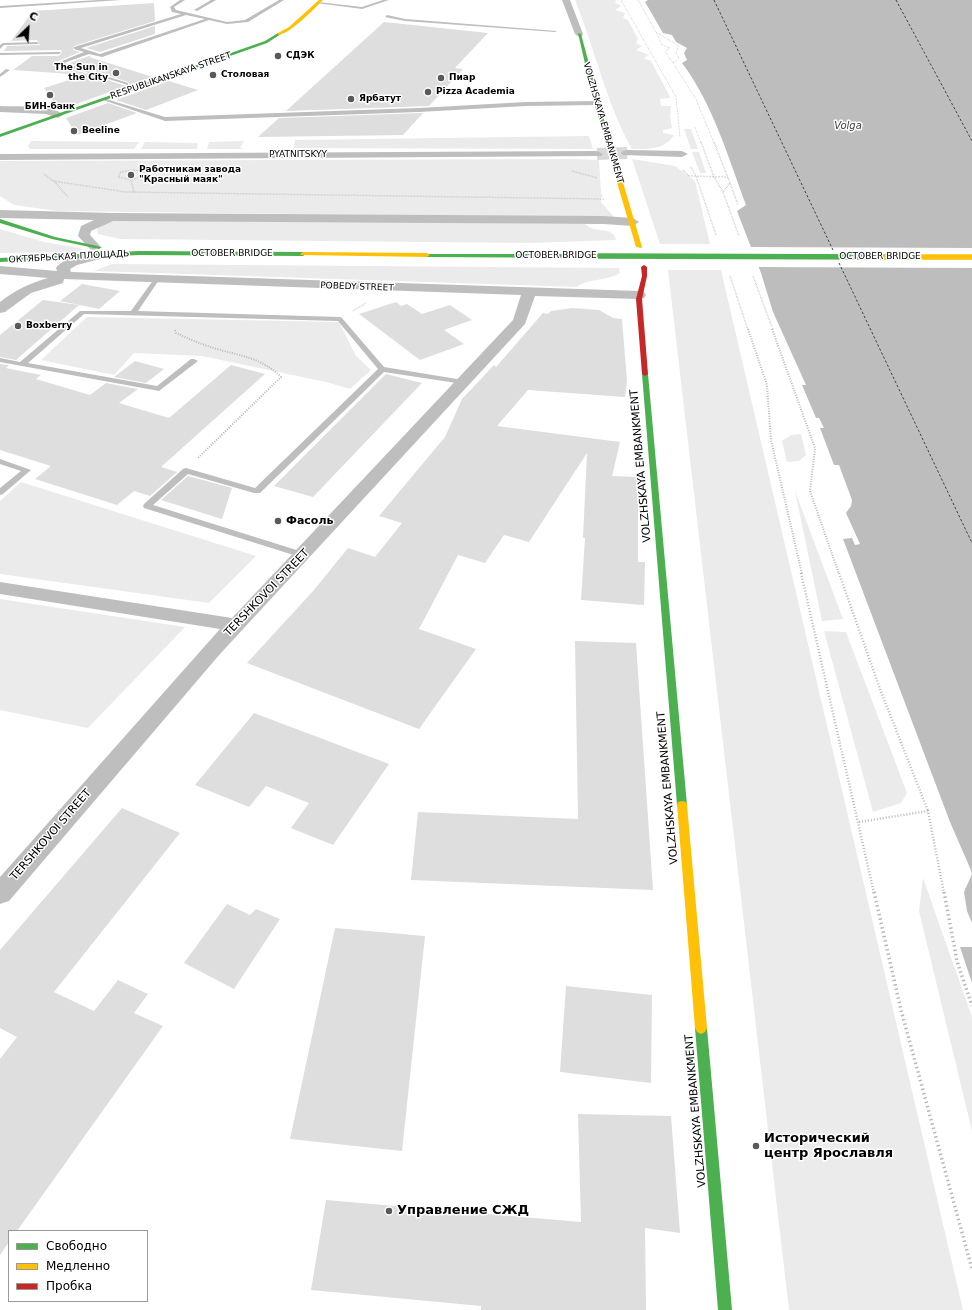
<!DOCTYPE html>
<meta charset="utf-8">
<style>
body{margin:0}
#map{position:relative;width:972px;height:1310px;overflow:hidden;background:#fff;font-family:"DejaVu Sans",sans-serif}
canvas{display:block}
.legend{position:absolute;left:8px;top:1230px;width:140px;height:72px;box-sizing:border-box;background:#fff;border:1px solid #999;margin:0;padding:5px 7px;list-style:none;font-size:12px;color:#000}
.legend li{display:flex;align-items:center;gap:8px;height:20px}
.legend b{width:20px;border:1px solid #999}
.north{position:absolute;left:8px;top:8px;width:40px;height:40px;-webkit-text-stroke:3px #fff;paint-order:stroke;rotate:25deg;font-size:11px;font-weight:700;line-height:16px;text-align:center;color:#000}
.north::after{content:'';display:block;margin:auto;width:14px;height:18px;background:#000;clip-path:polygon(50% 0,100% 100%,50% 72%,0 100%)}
</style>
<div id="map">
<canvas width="972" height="1310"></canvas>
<ul class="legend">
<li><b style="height:5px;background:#4caf50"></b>Свободно</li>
<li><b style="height:5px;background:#ffc107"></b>Медленно</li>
<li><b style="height:5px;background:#c62828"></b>Пробка</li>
</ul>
<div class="north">С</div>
</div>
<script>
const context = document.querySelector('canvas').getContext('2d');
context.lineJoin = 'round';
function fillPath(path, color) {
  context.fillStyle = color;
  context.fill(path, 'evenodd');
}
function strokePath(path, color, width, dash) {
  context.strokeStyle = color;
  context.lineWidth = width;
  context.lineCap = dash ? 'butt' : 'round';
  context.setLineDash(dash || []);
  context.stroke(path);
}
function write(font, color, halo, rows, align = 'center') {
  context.font = font + ' "DejaVu Sans",sans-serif';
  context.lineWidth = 3;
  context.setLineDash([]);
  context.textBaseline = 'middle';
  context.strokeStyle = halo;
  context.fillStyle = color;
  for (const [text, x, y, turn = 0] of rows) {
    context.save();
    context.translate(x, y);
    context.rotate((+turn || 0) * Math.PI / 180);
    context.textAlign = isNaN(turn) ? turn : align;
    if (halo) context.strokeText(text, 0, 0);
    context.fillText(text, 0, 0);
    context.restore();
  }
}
fillPath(new Path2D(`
 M575 0H616L615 3 620 5 621 6 615 10 625 13 623 18 628 20 638 39 636 43 642 46 636 50 649 55 645 57V59L651 61 670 97 669 98 660 99 661 106H671L670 116 672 128 663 130V133L674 135C665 150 648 149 632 149 606 103 595 49 575 0Z
 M684 129H691L698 149H691Z
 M589 136 593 149 294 148 295 140Z
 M31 141 139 142 134 149H30L28 146Z
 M244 141 240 148 244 149H207L209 142Z
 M145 142 198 143 197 149H141Z
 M692 152H699L706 173H700Z
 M573 159 599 160 601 192 603 197H601V202L615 218 58 211 14 205 0 196V161Z
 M632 159 675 166 695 181 710 244H660Z
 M118 219 585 224C587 226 590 228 594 229 602 231 614 229 616 240L530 243 120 239 98 234 97 230 100 225Z
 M0 229 44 242 80 248 82 250 76 252 0 253Z
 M112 264 619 268 620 273C607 281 585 279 577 287L94 271Z
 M668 270H721L963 1310H789Z
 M87 317 339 322 356 356 371 370 350 389 326 382 202 356 134 353 114 375 41 360Z
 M801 434 806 455 799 461 787 462 782 441 791 435Z
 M21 482 256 556 209 603 0 574V501Z
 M795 491 843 619 822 621Z
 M0 599 185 627 88 728 0 710Z
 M824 631 846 632 907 793 901 803 873 812Z
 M923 878 972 1017V1131L919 911Z`), '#ebebeb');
fillPath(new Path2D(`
 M648 0H972V923L967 911 964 892 972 874 970 868 950 822 843 539 852 538 855 545 860 544 846 513 851 506 852 500 839 465H834L820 428H824L819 418H816L802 385H806L773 312 761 273 737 211 746 205C728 157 713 104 682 63L687 60 684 53 687 48 676 42 672 35 663 33 645 2Z
 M960 947H972V983Z`), '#bdbdbd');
fillPath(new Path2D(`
 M749 247 972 248V268L757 267Z`), '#fff');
strokePath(new Path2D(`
 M714 0 833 250
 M896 0 972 141
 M839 263 972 543`), '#424242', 1, [2.5, 2]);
fillPath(new Path2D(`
 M154 3 155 21 74 46 73 50 80 52 56 62 57 64 126 86 60 110 44 88 85 75 13 70 32 56H59L62 52 61 50 4 51 7 46 40 45 37 40 11 41 33 11Z
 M384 22 488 33 455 68 463 69 429 106 286 111Z
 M155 26V34L100 52 86 48Z
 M89 56H92L89 57 153 77 130 85 128 82 69 63Z
 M169 81 198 90 146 110 116 100Z
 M108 103 137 113 77 135 66 118Z
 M423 113 403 135 258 137 279 118Z
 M82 284 120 291 99 309 60 301Z
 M43 300 79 305 16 360 0 357V335Z
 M396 302 401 306 407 304 422 314 450 305 472 320 444 330 464 344 420 360 359 314Z
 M572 308 599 310 613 318 622 319 627 381 625 397 528 390 497 426 620 442 612 476 638 477V562H645L644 605 581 600 585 538H583L587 453 529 542 504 535 485 563 458 555 419 629 476 649 419 729 247 663 314 590 348 548 375 557 402 523 379 516 445 437 462 399 494 365 496 367 543 313 548 314 551 311Z
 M135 361 164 369 146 383 114 377Z
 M0 364 9 365 6 368 41 375 36 379 90 395 106 383 138 389 119 403 169 418 231 365 265 374 161 467 177 472 150 496 134 491 117 505 35 479 51 466 0 450Z
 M386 374 422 383 313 497 274 486Z
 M188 476 232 488 222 519 161 500Z
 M575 641 636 643 653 890 411 880 418 812 578 819Z
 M254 713 389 764 333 845 291 828 309 803 266 786 249 807 195 785Z
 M122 808 180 833 54 992 94 1011 118 980 148 994 134 1013 163 1026 17 1231H9V1242L0 1255V1059L17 1037 0 1028V950Z
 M227 904 250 915 256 909 280 919 234 989 184 963Z
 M335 928 425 936 402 1151 290 1139Z
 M566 986 652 995 651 1083 560 1072Z
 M578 1114 671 1116 680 1233 645 1228 646 1310H481V1306L311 1290 326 1200 581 1222Z`), '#dedede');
strokePath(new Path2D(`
 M597 154 627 153`), '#d9d9d9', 12, [12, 6]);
strokePath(new Path2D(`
 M621 0 676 97 680 137
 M638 0 656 32 679 46 676 52 679 58 673 63 696 99 714 143
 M656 32 662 45 670 48 665 51 673 63
 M695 127 701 143`), '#b9b9b9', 1, [0.5, 1]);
strokePath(new Path2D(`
 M701 142 714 177 723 192
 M714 142 730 183 723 192 739 236
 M691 167 696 176 716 235
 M133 170 144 172 145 175 132 180 118 177 121 172Z
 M683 170 689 176 728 177
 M572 171 598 178
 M44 174 53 181 126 192 604 199
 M131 180 134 192
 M54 181 68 197
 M730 183 738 205
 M730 276 748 330
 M753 276 773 330
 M353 311 366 303`), '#b9b9b9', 1.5, [0.5, 1]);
strokePath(new Path2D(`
 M748 329 767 385 771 440 802 574
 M772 329 815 448 810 491 839 574
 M175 330 176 333C189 339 203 345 217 349 241 356 262 358 281 377L198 458`), '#b9b9b9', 2, [1, 1.5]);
strokePath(new Path2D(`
 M801 573 874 893
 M839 573 880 689 928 811
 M859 822 928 811 944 893`), '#b9b9b9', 2.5, [1, 2]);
strokePath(new Path2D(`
 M874 892 901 1010 972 1269
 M944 892 957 961 972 1006`), '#b9b9b9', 3.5, [1.5, 3]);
fillPath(new Path2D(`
 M98 0H121L0 8V6Z
 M180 0H185L174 7 176 10 227 22 245 20 279 0H284L248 22 227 24 209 20 102 57 89 54 64 63 128 83V85L57 63 84 52 74 49V47L181 14 172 12 170 7ZM186 15 205 19 100 54 81 48Z
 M211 0H216L197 11 194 10Z
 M383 0H389L362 9 316 3 318 2 362 7Z
 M387 15 405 19 557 31 555 32 405 21 385 17Z
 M37 42 39 44 4 45 0 49V45L3 43Z
 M61 52 59 54 0 55V53Z
 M6 69 10 70 0 77V74Z
 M103 98 165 117 419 108 526 102 596 101 599 103 596 105 526 106 419 112 165 121 103 100Z
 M156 278 159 280 138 311 340 317 342 318 384 367 463 380 467 382 463 384 384 372 260 493H254L188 474 153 505 306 553 308 555 306 557H300L144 508 143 506 144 504 183 469 186 468 255 488 378 369 338 321 84 314 28 363 157 386 191 359H194L198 361 159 391 0 362V358L20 362 80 311H131L154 279Z
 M0 459 31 470 3 494 0 495V488L21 471 0 464Z`), '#bebebe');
fillPath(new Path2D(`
 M562 0H570L583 34 582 36 579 37 575 34Z
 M0 106C15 107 54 104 63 115L58 118 46 114 0 112Z
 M627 150 682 151 688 154 682 157 623 155 621 153 623 151Z
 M597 151 603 154 601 156 0 160V154Z
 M0 210 113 213 603 216 633 218 639 222 633 226 603 224 113 221 91 231 90 235 100 246 94 250 90 249 78 236 81 226 94 220 0 218Z
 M99 251 104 252 105 255 104 258 77 265 70 269 71 272 639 291 644 292 646 295 644 298 639 299 535 296 525 324 220 654 9 901 0 904V877L220 629 0 594V582L232 618 513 320 521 295 64 279 63 283 31 293 5 312 0 313V302C15 290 30 283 48 278L0 274V266L57 271 56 268C65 256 86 254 99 251Z`), '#bebebe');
fillPath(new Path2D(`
 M278 33 281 34 267 43 0 137V134L265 41Z
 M578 33 581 34 609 138 605 137 594 103Z
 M0 219 55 237 102 247 99 249 52 239 0 223Z
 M139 251 303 252 306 254 303 256 139 255 0 262V258Z
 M425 254H599L602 256 599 258 427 257 425 256Z
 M645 372 648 374 687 805 686 808 682 809 678 808 677 805 642 374Z
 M701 1022 705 1024 707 1028 732 1310H718L695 1028 697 1024Z`), '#4caf50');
fillPath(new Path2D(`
 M319 0H323C314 9 290 34 278 35V33L289 27Z
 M619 177 622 179 642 247 641 248 636 247 616 179Z
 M303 252 427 253 430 255 427 257 301 255 300 254Z
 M682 801 686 802 687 805 707 1028 705 1032 701 1034 697 1032 695 1028 677 805 678 802Z`), '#ffc107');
fillPath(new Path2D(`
 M644 265 647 267V276L642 299 648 374 645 376 642 374 636 299 642 276 641 267Z`), '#c62828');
strokePath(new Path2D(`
 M599 256 886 257`), '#4caf50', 5.5);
strokePath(new Path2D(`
 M886 257H972`), '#ffc107', 5.5);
strokePath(new Path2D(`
 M607 137 609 143`), '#c62828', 4.5);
strokePath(new Path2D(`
 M609 142 619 179`), '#c62828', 5.5);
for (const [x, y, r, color] of [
 [278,56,4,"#595959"],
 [116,73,4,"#595959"],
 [213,75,4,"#595959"],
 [441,78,4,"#595959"],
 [428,92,4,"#595959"],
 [50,95,4,"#595959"],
 [351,99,4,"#595959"],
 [74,131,4,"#595959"],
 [131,175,4,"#595959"],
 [18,326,4,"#595959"],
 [278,521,4,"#595959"],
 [756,1146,4,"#595959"],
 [389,1211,4,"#595959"]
]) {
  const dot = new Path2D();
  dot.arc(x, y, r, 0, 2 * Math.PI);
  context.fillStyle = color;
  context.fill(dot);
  strokePath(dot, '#fff', 1.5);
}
write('bold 9px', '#000', '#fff', [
 ["СДЭК",286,56],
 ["The Sun in",108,68,"right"],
 ["the City",108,78,"right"],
 ["Столовая",221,75],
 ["Пиар",449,78],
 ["Pizza Academia",436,92],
 ["Ярбатут",359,99],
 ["БИН-банк",50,107,"center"],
 ["Beeline",82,131],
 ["Работникам завода",139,170],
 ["\"Красный маяк\"",139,180],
 ["Boxberry",26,326]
], 'left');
write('9px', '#000', '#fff', [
 ["RESPUBLIKANSKAYA STREET",171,76,-19],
 ["VOLZHSKAYA EMBANKMENT",603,123,74],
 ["PYATNITSKYY",298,155],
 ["OCTOBER BRIDGE",232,254],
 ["OCTOBER BRIDGE",556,256],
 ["ОКТЯБРЬСКАЯ ПЛОЩАДЬ",69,257,-3],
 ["OCTOBER BRIDGE",880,257],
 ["POBEDY STREET",357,287,2]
]);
write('italic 10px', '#424242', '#fff', [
 ["Volga",848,126]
]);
write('11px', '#000', '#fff', [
 ["VOLZHSKAYA EMBANKMENT",641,466,-95],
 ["TERSHKOVOI STREET",267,593,-46],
 ["VOLZHSKAYA EMBANKMENT",668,788,-95],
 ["TERSHKOVOI STREET",51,835,-49],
 ["VOLZHSKAYA EMBANKMENT",696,1111,-95]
]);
write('bold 11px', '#000', '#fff', [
 ["Фасоль",286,521]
], 'left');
write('bold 13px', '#000', '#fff', [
 ["Исторический",764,1139],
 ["центр Ярославля",764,1154],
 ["Управление СЖД",397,1211]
], 'left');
</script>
